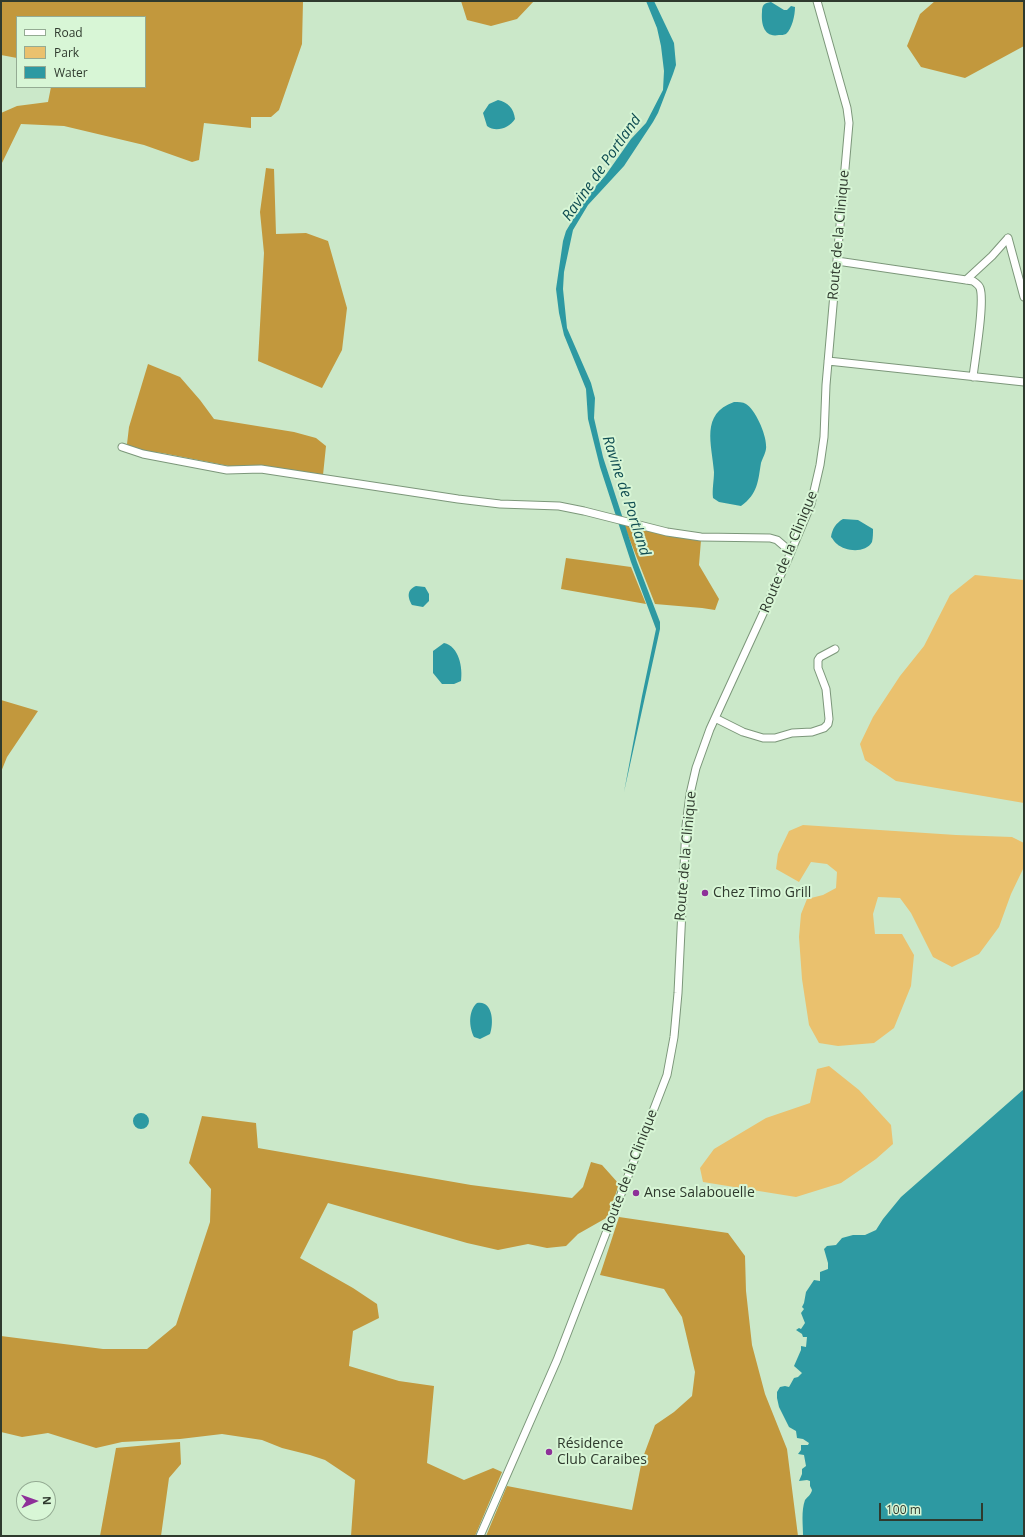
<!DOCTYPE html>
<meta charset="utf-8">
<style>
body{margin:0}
#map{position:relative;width:1025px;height:1537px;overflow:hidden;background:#cbe8c9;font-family:"Open Sans",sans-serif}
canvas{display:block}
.frame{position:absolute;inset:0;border:2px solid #2f3a2e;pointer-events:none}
.legend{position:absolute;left:16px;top:16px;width:130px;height:72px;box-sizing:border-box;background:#d8f6d6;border:1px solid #94ab93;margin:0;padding:5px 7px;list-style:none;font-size:12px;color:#2f3a2e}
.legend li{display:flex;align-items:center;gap:8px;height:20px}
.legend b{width:20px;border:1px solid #94ab93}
.north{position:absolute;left:16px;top:1481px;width:40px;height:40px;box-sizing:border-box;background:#d8f6d6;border:1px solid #94ab93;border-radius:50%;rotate:88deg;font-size:11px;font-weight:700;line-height:16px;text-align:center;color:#2f3a2e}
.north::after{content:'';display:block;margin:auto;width:14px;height:18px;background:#8e3099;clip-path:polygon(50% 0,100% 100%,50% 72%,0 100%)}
.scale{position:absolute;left:879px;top:1503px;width:104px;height:18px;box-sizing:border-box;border:2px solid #2f3a2e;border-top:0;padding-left:5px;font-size:12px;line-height:14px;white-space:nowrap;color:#2f3a2e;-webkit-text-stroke:3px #d8f6d6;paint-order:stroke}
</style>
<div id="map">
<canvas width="1025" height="1537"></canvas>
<div class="frame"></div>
<ul class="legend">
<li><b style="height:5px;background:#fff"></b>Road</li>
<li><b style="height:11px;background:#eac16e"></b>Park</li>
<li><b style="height:11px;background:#2d99a2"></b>Water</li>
</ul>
<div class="north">N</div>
<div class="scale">100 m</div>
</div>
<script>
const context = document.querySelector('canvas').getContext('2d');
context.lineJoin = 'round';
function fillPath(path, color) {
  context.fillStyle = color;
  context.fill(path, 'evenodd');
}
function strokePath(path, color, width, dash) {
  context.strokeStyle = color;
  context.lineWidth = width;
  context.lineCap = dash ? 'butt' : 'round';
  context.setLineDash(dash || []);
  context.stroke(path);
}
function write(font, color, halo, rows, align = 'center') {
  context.font = font + ' "Open Sans",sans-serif';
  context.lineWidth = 4;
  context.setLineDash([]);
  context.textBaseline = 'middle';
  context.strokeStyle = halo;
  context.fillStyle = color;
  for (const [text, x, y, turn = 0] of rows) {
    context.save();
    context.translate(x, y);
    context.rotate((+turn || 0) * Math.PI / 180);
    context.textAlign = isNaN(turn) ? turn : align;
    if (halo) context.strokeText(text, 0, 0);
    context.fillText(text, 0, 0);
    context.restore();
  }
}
fillPath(new Path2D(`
 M975 575 1024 580V803L896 781 865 760 860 744 873 717 900 676 924 646 950 595Z
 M803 825 956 835 1012 837 1024 843V867L1011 894 999 927 979 954 952 967 933 957 911 913 900 898 878 897 873 914 875 934H902L914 955 911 986 894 1028 874 1043 838 1046 819 1043 809 1025 802 979 799 937 801 914 807 899 823 895 836 888 837 872 827 864 811 862 799 882 776 869 778 854 789 831Z
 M829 1066 859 1090 891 1125 893 1144 876 1159 841 1183 796 1197 703 1182 700 1168 714 1149 766 1118 810 1103 817 1069Z`), '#eac16e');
fillPath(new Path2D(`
 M1 1H303L302 44 279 110 271 117H251V128L204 123 199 160 192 162 144 145 64 126 21 124 1 165V113L17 106 48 102 51 87H145V17H17V58L1 55Z
 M461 1H534L517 19 491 26 467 20Z
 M935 1H1024V46L965 78 921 67 907 46 920 14Z
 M266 168 274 169 276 234 306 233 328 241 347 308 342 350 322 388 258 361 264 253 260 212Z
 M148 364 180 377 200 400 214 419 294 432 316 438 326 446 323 475 257 466H229L162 453 140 451 130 447 127 444 129 427Z
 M624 525 668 536 701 540 699 565 719 599 715 610 702 608 655 604Z
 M566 558 631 567 646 604 561 589Z
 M1 700 38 711 7 757 1 772Z
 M202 1116 256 1123 258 1148 471 1185 572 1198 583 1187 591 1162 602 1165 619 1184 608 1217 578 1234 566 1246 547 1248 528 1244 498 1250 467 1243 328 1203 300 1258 353 1288 377 1304 379 1318 353 1331 349 1366 399 1381 434 1386 427 1463 464 1480 493 1468 502 1472 475 1536H351L355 1480 325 1460 310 1455 282 1448 262 1440 222 1434 180 1439 122 1442 96 1448 48 1433 22 1437 1 1432V1336L103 1349H147L176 1325 210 1222 211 1189 189 1163Z
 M619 1217 728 1233 745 1256 746 1291 752 1345 765 1394 787 1449 798 1536H486L507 1486 632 1510 642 1460 655 1425 674 1412 692 1396 695 1372 682 1317 664 1289 600 1275Z
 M180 1442 181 1464 169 1478 161 1536H100L116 1448Z`), '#c2983d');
fillPath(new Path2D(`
 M646 1H654L674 43 676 65 673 74 658 113 653 122 624 166 588 205 573 230 564 272 563 289 567 328 591 383 595 398 594 418 603 457 637 562 660 622V629L624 792 642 696 656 629 631 562 600 467 588 419 586 389 564 335 559 313 556 289 563 241 566 231 587 196 605 176 631 139 646 123 663 90 664 71 661 46 657 28Z
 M771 2 784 10H787L791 6 795 7C795 15 792 29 786 34 784 35 781 35 779 35 764 38 761 24 762 12 762 5 764 3 771 2Z
 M498 100C508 102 514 109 515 119 509 128 496 133 487 126L483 113 489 104Z
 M734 402C738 402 743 402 746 404 755 409 766 434 766 445 767 451 763 457 761 463 758 481 758 494 741 506L719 502 713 498C712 489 714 481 714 472 712 444 700 414 734 402Z
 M843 519 858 520 873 529C873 533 873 538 872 542 866 553 846 552 837 544 835 543 833 539 831 537 832 529 836 523 843 519Z
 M416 586 425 587 429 594V601L423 607 412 605C408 598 406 590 416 586Z
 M444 643C459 646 463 668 461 681L454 684H442L433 673V651Z
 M477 1003C493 1000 494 1023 490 1034L480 1039 474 1037C469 1027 468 1011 477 1003Z
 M1024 1089V1536H803C803 1525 801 1511 805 1500 808 1496 811 1495 812 1490L810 1486V1481L807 1480 799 1481 802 1474V1469L806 1466 804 1455 798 1454 801 1450V1445H808L809 1443 803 1439 797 1438 796 1431 789 1427 779 1407 777 1398V1392L780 1387 785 1386 789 1387 794 1378 798 1377 802 1373 794 1366 801 1350V1346L806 1347 807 1337H803L802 1334 796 1330 799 1328 801 1329 805 1323 801 1313 804 1309 802 1307 804 1303 806 1292 814 1280 820 1281V1272L828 1269V1263L824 1249 827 1246 836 1245 842 1238 853 1235H865L876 1230 883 1219 901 1197Z
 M133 1121a8 8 0 1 1 16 0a8 8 0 1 1-16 0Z`), '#2d99a2');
const street = new Path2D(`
 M1008 238 1024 297
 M837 261 973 281C976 283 979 285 980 288 985 302 975 359 973 377
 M966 280 992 256 1008 238
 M828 361 1024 382
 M122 447 143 454 227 470 261 469 458 499 500 504 559 506 584 511 667 532 701 537 770 538 777 540 791 552
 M715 718 743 732 763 738H775L792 733 812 732 824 728 828 724 829 719 826 689 818 668V660L820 657 835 649
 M480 1536 557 1360 667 1075 674 1037 678 993 686 826 690 794 696 768 710 729 788 559 811 504 820 465 824 437 826 385 849 123 847 108 817 1`);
strokePath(street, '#7c977a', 9);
strokePath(street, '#fff', 7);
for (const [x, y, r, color] of [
 [705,893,4,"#8e3099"],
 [636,1193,4,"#8e3099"],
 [549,1452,4,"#8e3099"]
]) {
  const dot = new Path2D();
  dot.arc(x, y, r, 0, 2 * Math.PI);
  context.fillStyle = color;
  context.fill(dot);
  strokePath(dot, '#d8f6d6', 1.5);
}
write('14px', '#2f3a2e', '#d8f6d6', [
 ["Route de la Clinique",839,235,-85],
 ["Route de la Clinique",789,552,-68],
 ["Route de la Clinique",686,856,-85],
 ["Route de la Clinique",630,1171,-69]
]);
write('14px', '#2f3a2e', '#d8f6d6', [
 ["Chez Timo Grill",713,893],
 ["Anse Salabouelle",644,1193],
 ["Résidence",557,1444],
 ["Club Caraibes",557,1460]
], 'left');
write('italic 15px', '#104d52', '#d8f6d6', [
 ["Ravine de Portland",602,168,-55],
 ["Ravine de Portland",626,496,72]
]);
</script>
